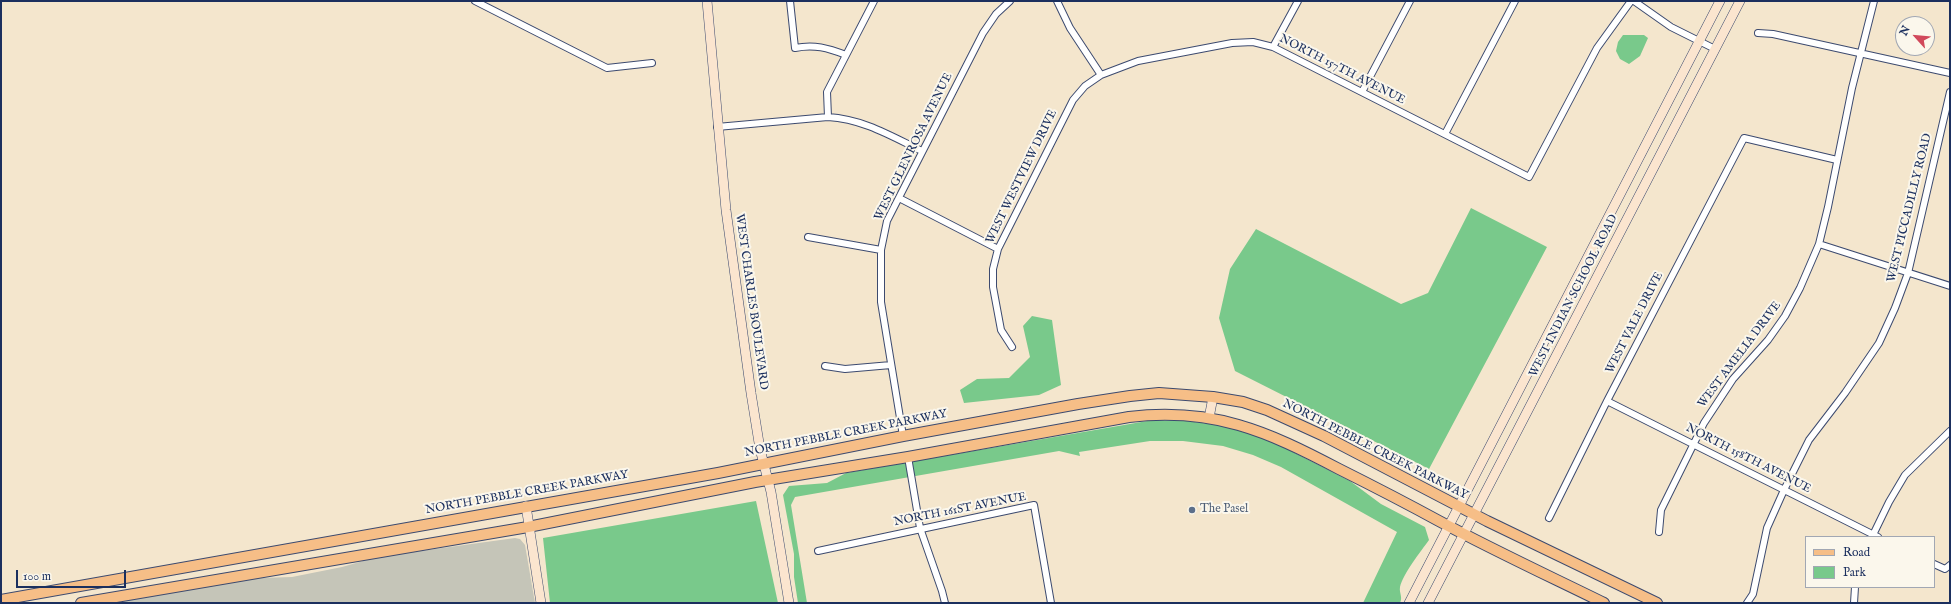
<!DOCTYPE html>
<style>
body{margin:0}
#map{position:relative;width:1951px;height:604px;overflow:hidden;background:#f4e6cd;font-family:"IM FELL English",serif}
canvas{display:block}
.frame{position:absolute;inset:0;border:2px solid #1b2f5e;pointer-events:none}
.legend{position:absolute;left:1805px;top:536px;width:130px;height:52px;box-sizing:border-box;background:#fbf7ec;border:1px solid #a1a7b3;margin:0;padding:5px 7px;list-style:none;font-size:12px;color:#1b2f5e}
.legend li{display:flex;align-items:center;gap:8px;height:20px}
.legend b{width:20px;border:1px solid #a1a7b3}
.north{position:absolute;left:1895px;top:16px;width:40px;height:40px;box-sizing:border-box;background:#fbf7ec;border:1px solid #a1a7b3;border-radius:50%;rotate:297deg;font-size:11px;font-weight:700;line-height:16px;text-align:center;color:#1b2f5e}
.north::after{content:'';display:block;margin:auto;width:14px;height:18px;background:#d1495b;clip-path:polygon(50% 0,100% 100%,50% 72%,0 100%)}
.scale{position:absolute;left:16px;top:570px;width:110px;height:18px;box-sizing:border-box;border:2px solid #1b2f5e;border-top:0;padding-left:5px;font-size:12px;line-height:14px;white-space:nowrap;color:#1b2f5e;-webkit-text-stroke:3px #fbf7ec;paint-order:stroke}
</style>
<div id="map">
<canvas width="1951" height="604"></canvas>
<div class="frame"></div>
<ul class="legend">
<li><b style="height:5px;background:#f6be87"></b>Road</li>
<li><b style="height:11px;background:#79c98b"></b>Park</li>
</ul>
<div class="north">N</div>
<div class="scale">100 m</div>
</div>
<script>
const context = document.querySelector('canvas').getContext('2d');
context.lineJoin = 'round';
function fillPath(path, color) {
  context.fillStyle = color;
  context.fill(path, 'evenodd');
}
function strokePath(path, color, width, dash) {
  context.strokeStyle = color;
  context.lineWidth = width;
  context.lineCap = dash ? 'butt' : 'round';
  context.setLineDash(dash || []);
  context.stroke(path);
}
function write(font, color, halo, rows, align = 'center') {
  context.font = font + ' "IM FELL English",serif';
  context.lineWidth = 4;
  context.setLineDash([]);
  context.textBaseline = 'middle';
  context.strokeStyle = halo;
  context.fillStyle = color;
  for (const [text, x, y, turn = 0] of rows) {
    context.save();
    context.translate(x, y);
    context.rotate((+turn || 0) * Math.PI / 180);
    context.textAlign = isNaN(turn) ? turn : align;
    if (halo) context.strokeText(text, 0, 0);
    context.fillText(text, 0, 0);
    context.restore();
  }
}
fillPath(new Path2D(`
 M515 538 520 539 525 545 535 603H109L260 578 292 577 342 567 377 557Z`), '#c5c5b8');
fillPath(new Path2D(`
 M1623 35H1644L1648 38 1640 56 1629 64 1620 59 1616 51 1618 42Z
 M1471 208 1547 247 1429 469 1235 371 1219 318 1230 269 1256 229 1401 304 1428 293Z
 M1032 316 1052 320 1061 385 1039 395 964 403 960 390 977 379 1009 378 1030 357 1023 326Z
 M1153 420 1187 421 1224 426 1248 432 1277 444 1350 481 1381 504 1425 527 1429 540C1421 551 1403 574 1400 587 1399 593 1403 597 1400 603H1363L1397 532 1281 467 1253 455 1223 446 1183 441H1150L1079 452 1080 456 1059 451 795 497 791 505 807 603H798L794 577V554L783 495 789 486 827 483 846 473Z
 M756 501 778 603H550L543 538Z`), '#79c98b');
const street = new Path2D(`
 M475 1 607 68 652 63
 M790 1 795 48C814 44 828 48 846 55
 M1057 1 1070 28 1101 75
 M1634 1 1671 27 1715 49
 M1758 33 1773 34 1950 73
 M1273 47 1298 1
 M1362 92 1410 1
 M828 117 827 92 874 1
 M717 127 828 117C863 119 891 136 922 151
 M1445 134 1515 1
 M899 198 998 249
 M808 237 881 250
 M1819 244 1950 286
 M1012 347 1001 330 993 287V269L998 249 1073 100 1085 86 1101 75 1138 61 1232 43 1253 42 1273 47 1529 177 1597 48 1631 1
 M825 366 845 369 891 365
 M1607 401 1878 537
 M903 436 881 302V250L887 221 983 33 996 14 1010 1
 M908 457 920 528 942 591 945 603
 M1549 518 1607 401 1744 138 1837 160
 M1659 532 1661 510 1704 423 1733 379 1768 340 1785 316 1800 288 1819 244 1828 207 1852 88 1874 1
 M1872 537 1889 502 1905 475 1950 431
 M818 551 1034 505 1051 603
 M1934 564 1945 569 1950 565
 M1747 603 1753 594 1767 528 1784 490 1809 440 1845 393 1879 343 1895 308 1908 273 1950 92
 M1854 603 1855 587`);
const secondary = new Path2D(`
 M707 1 726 210 751 393 760 449 771 492 789 603
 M1209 418 1213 397
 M526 506 541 603
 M1409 603 1720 1
 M1428 603 1740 1`);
const primary = new Path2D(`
 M1 600 718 473 903 436 1078 404 1130 396 1159 393 1213 397 1243 402 1267 410 1324 436 1487 521 1657 603
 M81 603 528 527 755 482 908 457 1129 417C1213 407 1267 431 1339 469 1373 486 1406 503 1439 521 1493 550 1549 576 1604 603`);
strokePath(street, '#3c4a6f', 8);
strokePath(secondary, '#3c4a6f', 10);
strokePath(primary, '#3c4a6f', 12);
strokePath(street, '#fff', 6);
strokePath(secondary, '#fbe5cf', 9);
strokePath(primary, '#f6be87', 10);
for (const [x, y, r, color] of [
 [1192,510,4,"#5c6f8a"]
]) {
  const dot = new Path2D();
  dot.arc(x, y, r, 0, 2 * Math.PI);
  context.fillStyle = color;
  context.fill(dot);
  strokePath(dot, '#fbf7ec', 1.5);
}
write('12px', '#1b2f5e', '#fbf7ec', [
 ["NORTH 157TH AVENUE",1342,70,27],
 ["WEST GLENROSA AVENUE",914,147,-64],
 ["WEST WESTVIEW DRIVE",1022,177,-64],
 ["WEST PICCADILLY ROAD",1910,208,-76],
 ["WEST INDIAN SCHOOL ROAD",1574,296,-63],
 ["WEST CHARLES BOULEVARD",751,302,82],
 ["WEST VALE DRIVE",1635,323,-63],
 ["WEST AMELIA DRIVE",1740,355,-53],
 ["NORTH PEBBLE CREEK PARKWAY",846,434,-11],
 ["NORTH PEBBLE CREEK PARKWAY",1375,450,27],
 ["NORTH 158TH AVENUE",1748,459,27],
 ["NORTH PEBBLE CREEK PARKWAY",527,493,-10],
 ["NORTH 161ST AVENUE",960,510,-11]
]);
write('12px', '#4e5e75', '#fbf7ec', [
 ["The Pasel",1200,510]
], 'left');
</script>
